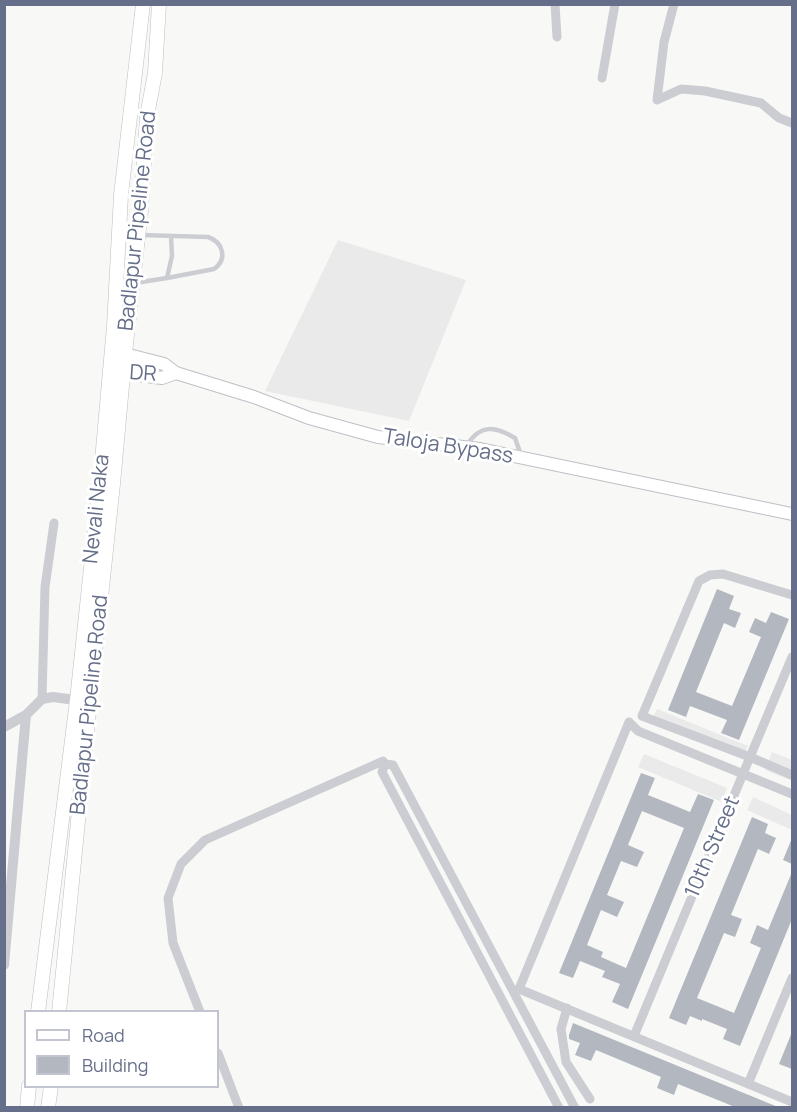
<!DOCTYPE html>
<style>
body{margin:0}
#map{position:relative;width:797px;height:1112px;overflow:hidden;background:#f8f9f6;font-family:Manrope,sans-serif}
canvas{display:block}
.frame{position:absolute;inset:0;border:6px solid #666f89;pointer-events:none}
.legend{position:absolute;left:24px;top:1010px;width:195px;height:78px;box-sizing:border-box;background:#fff;border:2px solid #c2c5d0;margin:0;padding:8px 10px;list-style:none;font-size:18px;color:#666f89}
.legend li{display:flex;align-items:center;gap:12px;height:30px}
.legend b{width:30px;border:2px solid #c2c5d0}
</style>
<div id="map">
<canvas width="797" height="1112"></canvas>
<div class="frame"></div>
<ul class="legend">
<li><b style="height:8px;background:#fff"></b>Road</li>
<li><b style="height:16px;background:#b3b8c0"></b>Building</li>
</ul>
</div>
<script>
const context = document.querySelector('canvas').getContext('2d');
context.lineJoin = 'round';
function fillPath(path, color) {
  context.fillStyle = color;
  context.fill(path, 'evenodd');
}
function strokePath(path, color, width, dash) {
  context.strokeStyle = color;
  context.lineWidth = width;
  context.lineCap = dash ? 'butt' : 'round';
  context.setLineDash(dash || []);
  context.stroke(path);
}
function write(font, color, halo, rows, align = 'center') {
  context.font = font + ' Manrope,sans-serif';
  context.lineWidth = 6;
  context.setLineDash([]);
  context.textBaseline = 'middle';
  context.strokeStyle = halo;
  context.fillStyle = color;
  for (const [text, x, y, turn = 0] of rows) {
    context.save();
    context.translate(x, y);
    context.rotate((+turn || 0) * Math.PI / 180);
    context.textAlign = isNaN(turn) ? turn : align;
    if (halo) context.strokeText(text, 0, 0);
    context.fillText(text, 0, 0);
    context.restore();
  }
}
fillPath(new Path2D(`
 M338 240 466 280 409 421 265 391Z
 M657 709 748 746 742 759 651 722Z
 M772 752 792 760V781L765 770Z
 M644 754 727 788 722 802 638 767Z
 M753 797 792 815V830L747 810Z`), '#e9eae9');
fillPath(new Path2D(`
 M717 589 734 596 729 609 741 613 735 628 724 623 696 692 732 706 761 637 749 632 755 618 766 623 771 612 789 619 739 740 721 733 727 720 690 706 686 717 668 710Z
 M641 773 655 778 648 795 673 805 690 812 698 794 714 800 628 1009 612 1002 620 984 602 977 605 971 580 961 573 978 559 973ZM642 811 684 828 626 968 601 957 603 952 587 945 601 910 617 917 624 902 607 895 621 861 637 867 644 852 628 845Z
 M752 817 768 824 765 833 776 838 769 854 758 849 731 915 742 919 735 937 724 933 697 998 734 1013 761 948 750 943 757 925 768 930 792 872V919L740 1046 723 1039 727 1029 702 1019V1021L690 1016 686 1025 669 1018Z
 M792 838V864L783 860Z
 M573 1023 739 1091 778 1107H735L678 1084 674 1095 657 1088 661 1077 608 1055 596 1050 591 1061 575 1055 580 1043 569 1039V1035Z
 M792 1032V1069L779 1064Z`), '#b3b8c0');
const secondary = new Path2D(`
 M117 352 164 364 176 373 254 397 309 418 378 437 480 449 792 514
 M115 372 162 378 176 373`);
const primary = new Path2D(`
 M38 1012 77 700 100 483 114 326 121 195 143 4
 M59 1012 90 701 113 484 125 353 141 210 147 116 155 73 159 4
 M27 1108 29 1086
 M48 1108 51 1086`);
strokePath(secondary, '#bdc0c6', 14);
strokePath(primary, '#bcbec4', 15);
strokePath(new Path2D(`
 M167 278 172 256 171 236
 M135 283 167 278 214 269C228 259 223 242 208 237L141 235
 M467 445C480 424 495 426 515 438L521 455`), '#cccdd2', 4.5);
strokePath(new Path2D(`
 M555 4 557 37
 M602 78 615 4
 M657 100 681 89 705 91 761 103 779 118 792 123
 M657 100 664 42 674 4
 M42 699 45 587 54 523
 M642 716 699 581 710 575 723 574 792 595
 M642 716 750 757 792 775
 M629 722 519 989 792 1102
 M629 722 638 731 792 794
 M567 1008 561 1029 566 1062 590 1099
 M200 1012 173 943 168 898 181 864 205 840 383 761 385 764
 M634 1036 750 757 792 657
 M218 1053 239 1108
 M748 1084 792 978
 M559 1108 382 772 385 764 393 765 575 1108`), '#cccdd2', 9);
strokePath(new Path2D(`
 M4 727 26 715 42 699 53 697 83 701
 M4 965 26 715`), '#cccdd2', 10);
strokePath(secondary, '#fff', 12);
strokePath(primary, '#fff', 14);
write('21px', '#666f89', '#fff', [
 ["Badlapur Pipeline Road",138,221,-84],
 ["DR",143,374,4],
 ["Taloja Bypass",448,447,9],
 ["Nevali Naka",97,509,-84],
 ["Badlapur Pipeline Road",90,705,-84],
 ["10th Street",713,847,-67]
]);
</script>
